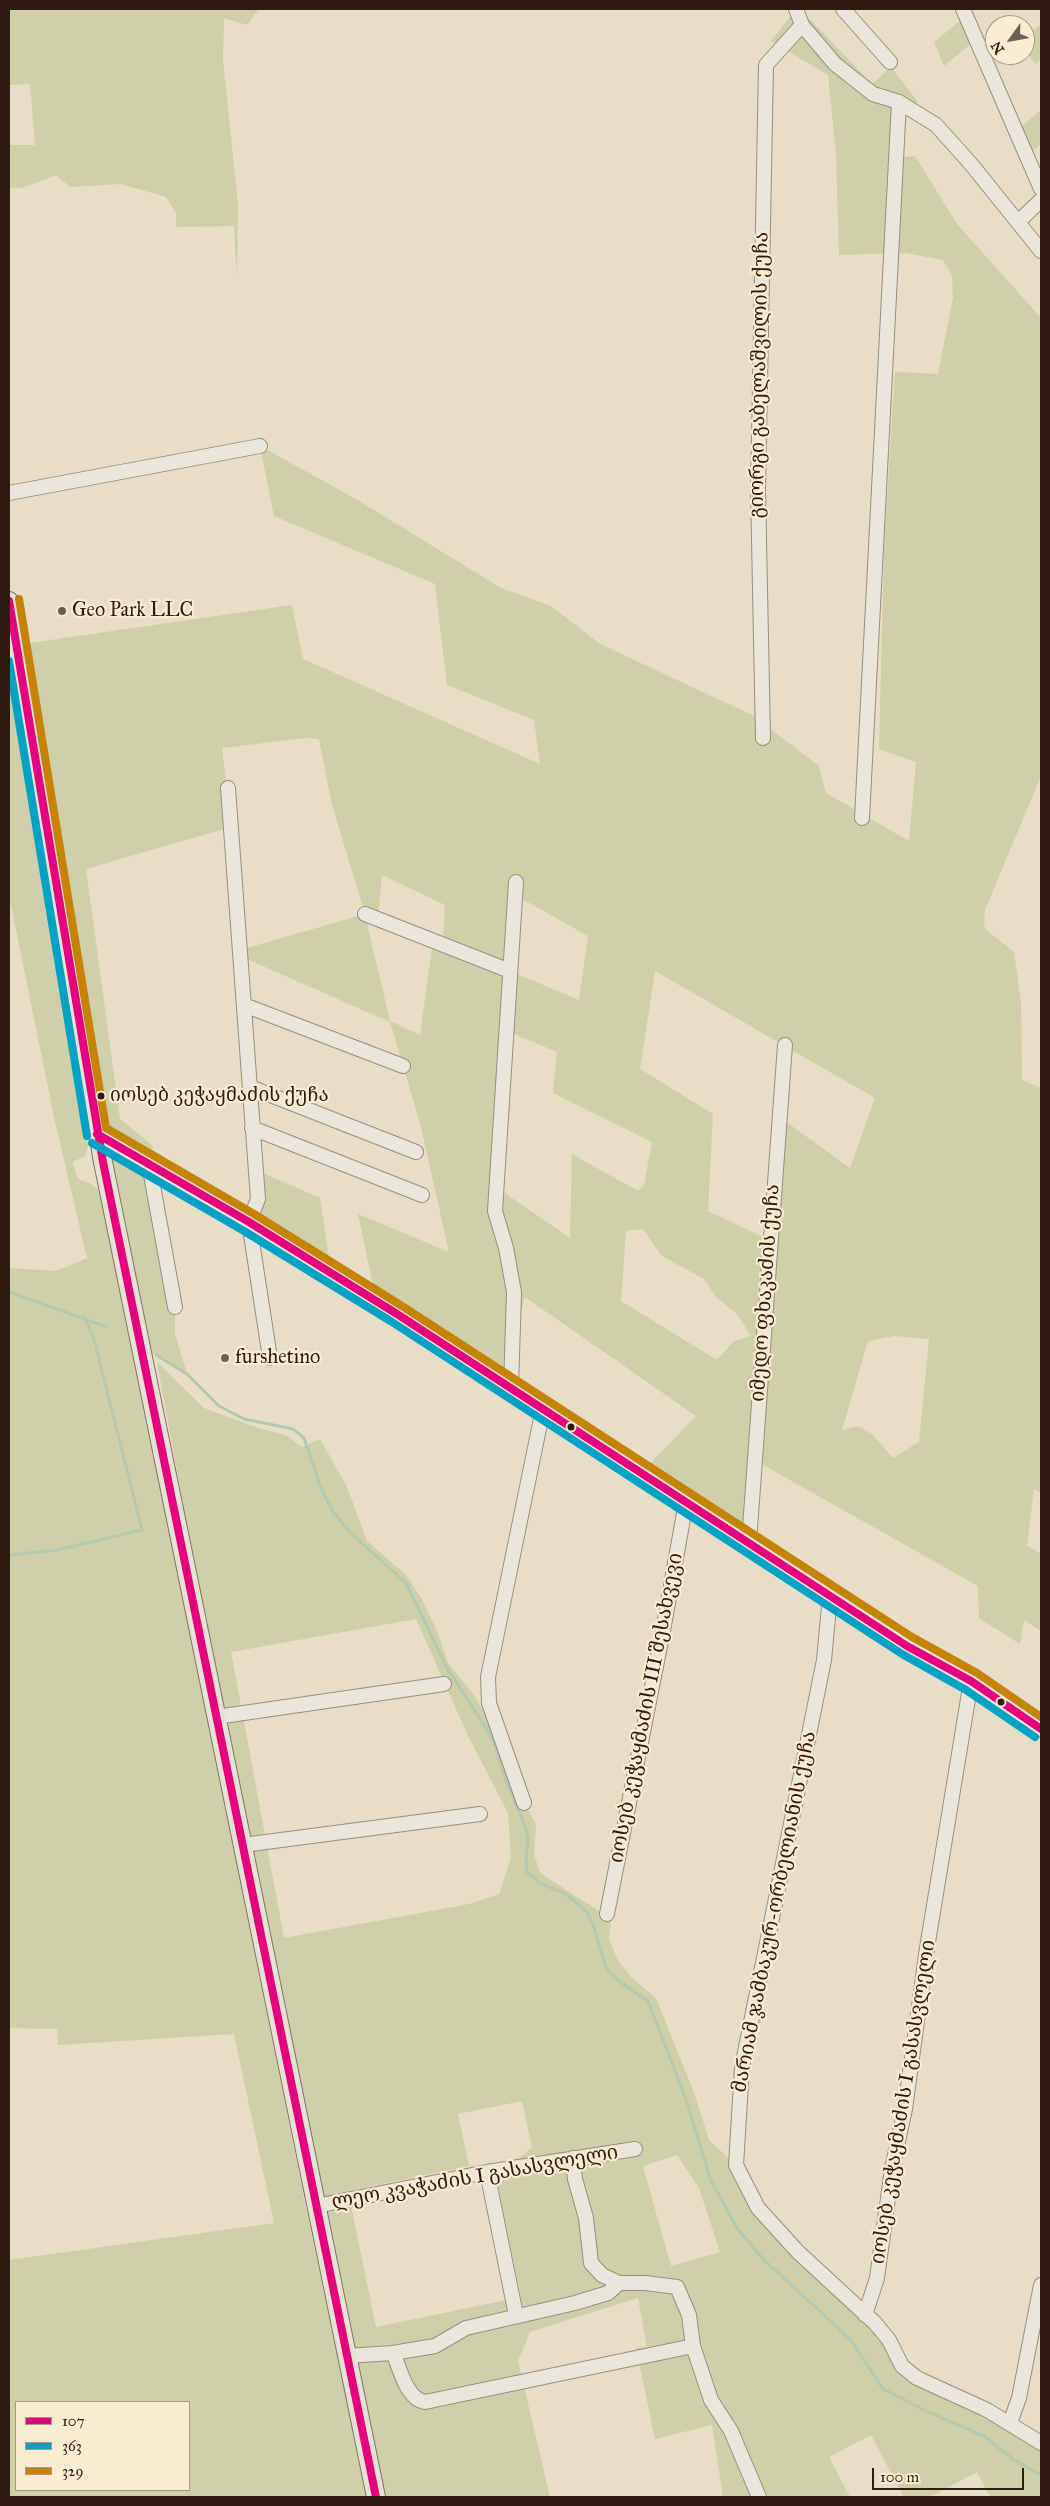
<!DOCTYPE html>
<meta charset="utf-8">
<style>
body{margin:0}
#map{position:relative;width:1050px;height:2506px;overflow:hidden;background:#e8ddc7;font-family:"IM FELL Great Primer",serif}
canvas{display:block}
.frame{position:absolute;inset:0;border:10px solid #2e1b12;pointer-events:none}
.legend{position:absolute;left:15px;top:2401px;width:175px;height:90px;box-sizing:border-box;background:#f9ecd2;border:1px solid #a89885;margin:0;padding:6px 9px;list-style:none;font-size:15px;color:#2e1b12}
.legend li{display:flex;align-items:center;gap:10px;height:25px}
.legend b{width:25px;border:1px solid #a89885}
.north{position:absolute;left:985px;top:15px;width:50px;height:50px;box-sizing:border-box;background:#f9ecd2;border:1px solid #a89885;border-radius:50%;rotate:238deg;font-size:14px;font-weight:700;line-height:20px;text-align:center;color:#2e1b12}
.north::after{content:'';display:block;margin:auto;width:18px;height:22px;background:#6f5f51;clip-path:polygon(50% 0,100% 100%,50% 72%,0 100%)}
.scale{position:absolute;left:872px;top:2468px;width:152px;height:22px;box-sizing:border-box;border:2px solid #2e1b12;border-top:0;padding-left:6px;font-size:15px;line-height:18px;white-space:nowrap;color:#2e1b12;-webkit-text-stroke:4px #f9ecd2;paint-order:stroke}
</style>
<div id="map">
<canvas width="1050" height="2506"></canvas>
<div class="frame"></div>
<ul class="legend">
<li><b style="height:6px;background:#e5007d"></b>107</li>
<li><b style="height:6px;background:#02a2c5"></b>363</li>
<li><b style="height:6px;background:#c58304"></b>329</li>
</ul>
<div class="north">N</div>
<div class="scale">100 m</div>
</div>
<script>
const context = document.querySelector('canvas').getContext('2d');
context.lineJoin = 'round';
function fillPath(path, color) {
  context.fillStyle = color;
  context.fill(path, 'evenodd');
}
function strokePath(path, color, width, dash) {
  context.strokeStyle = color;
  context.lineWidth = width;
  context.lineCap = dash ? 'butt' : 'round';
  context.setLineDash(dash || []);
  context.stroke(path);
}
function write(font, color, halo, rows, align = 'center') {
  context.font = font + ' "IM FELL Great Primer","Noto Serif Georgian",serif';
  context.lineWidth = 4.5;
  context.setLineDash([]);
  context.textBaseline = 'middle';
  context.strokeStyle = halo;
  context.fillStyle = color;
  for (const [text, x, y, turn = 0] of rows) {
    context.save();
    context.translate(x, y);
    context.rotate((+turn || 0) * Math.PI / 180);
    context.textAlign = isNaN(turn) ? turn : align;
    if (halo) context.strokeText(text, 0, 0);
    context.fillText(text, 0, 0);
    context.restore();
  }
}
fillPath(new Path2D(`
 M9 9H259L247 25 224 18 223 60 238 205 237 278 234 226 176 227V213L166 197 121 184 70 187 56 175 22 188H9V145H35L30 84 9 85Z
 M796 9H800L872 84 891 67 918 102 904 113 897 158 915 156 957 224 1041 318V776L985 910 984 928 1014 952 1021 1002 1022 1080 1041 1088V1493L1034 1489 1027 1546 1041 1553V1631L1024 1620 1020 1644 979 1618 978 1586 758 1462 749 1542 641 1473 696 1416 525 1297 502 1382 376 1300 358 1214 449 1252 420 1123 390 1022 240 956V950L365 914 332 805 319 739 305 738 222 748 231 827 86 869 120 1119 153 1146 149 1164 175 1307V1334L187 1374 139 1345 16 645 292 605 303 659 540 764 534 720 447 685 435 584 274 516 260 446 356 499 501 588 551 606 600 644 752 715 819 766 826 793 909 841 916 762 879 749 884 549 895 372 938 374 953 298 952 275 943 260 905 253 839 255 836 154 828 75 771 41ZM382 875 445 905 443 944 433 941 420 1035 390 1021 365 915 378 919ZM515 895 588 936 579 1000 510 971ZM655 971 875 1098 850 1168 775 1114 767 1239 708 1211 713 1114 640 1069ZM507 1031 557 1052 553 1093 652 1142 644 1185 638 1191 572 1154 570 1238 496 1187ZM643 1229 662 1256 704 1279 717 1298 737 1314 751 1336 734 1341 717 1360 621 1301 626 1231ZM895 1336 929 1339 919 1442 893 1458 872 1434 858 1426 842 1430 868 1341Z
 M960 21 972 43 944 66 934 42Z
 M1041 24V59L1035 64 1025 49V37Z
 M1041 110V144L1032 151 1021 127Z
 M9 638 91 1136 85 1156 73 1162C78 1193 86 1172 101 1194L311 2232 367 2497H9V2260L274 2223 234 2034 58 2045 57 2029 9 2028V1268L56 1271 87 1258 54 1117 9 895ZM16 2402H189V2490H16Z
 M256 1170 320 1198 331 1273 249 1222Z
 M157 1362 204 1408 258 1428 286 1435 302 1447 320 1439 347 1487 367 1541 406 1575 422 1599 437 1631 448 1663 473 1694 498 1735 524 1803 536 1824 534 1854 540 1873 611 1919 609 1938 617 1959 632 1978 656 1998 695 2095 709 2140 736 2165 758 2208 875 2323 902 2366 1041 2443V2497H990L977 2472 930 2497H904L871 2435 829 2457 850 2497H723L712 2425 655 2439 636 2348 647 2347 638 2298 530 2332 518 2361 550 2497H383L245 1843ZM416 1619 468 1736 508 1813 511 1857 499 1894 469 1904 284 1938 231 1652ZM522 2101 532 2147 496 2179 521 2297 376 2327 348 2191 469 2166 458 2114ZM677 2155 699 2188 720 2252 671 2266 643 2166Z`), '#cfcfa9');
strokePath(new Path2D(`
 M9 1292 107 1327
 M156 1355 187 1374 219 1406 244 1419 293 1429 304 1438 321 1488 333 1512 352 1534 406 1583 447 1668 493 1739 505 1778 525 1826 528 1837 526 1857 527 1872 540 1883 566 1894 587 1912 594 1927 606 1968 616 1979 648 2001 687 2102 711 2181 737 2228 763 2259 850 2339 883 2389 928 2412 984 2436 1013 2459 1041 2475
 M9 1555 57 1550 142 1530 94 1339 84 1317`), '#b4c8b2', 3);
const minor = new Path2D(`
 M796 9 802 25 835 64 873 94 899 102 936 125 971 164 1041 251
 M843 9 890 62
 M963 9 1041 189
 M1018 222 1041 200
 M9 493 260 446
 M763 738 758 489 766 65 802 25
 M228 788 258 1199 249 1222 270 1358
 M862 818 899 102
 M365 914 510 971
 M244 1005 403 1066
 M250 1087 416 1152
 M252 1128 422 1195
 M97 1134 249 1222 397 1314 907 1646 971 1681 1041 1729
 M149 1164 175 1307
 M511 1388 514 1292 506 1248 495 1211 516 882
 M749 1542 785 1045
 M830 1596 824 1660 742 2067 736 2165 758 2208 798 2252 875 2323 889 2340 902 2366 917 2378 987 2410 1041 2443
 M216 1717 444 1684
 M524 1803 489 1703 488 1677 543 1409
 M243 1845 480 1814
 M607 1914 663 1631 686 1502
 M573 2158 575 2179 586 2218 591 2263 602 2275 619 2283H645L677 2287 689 2315 693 2346 711 2400 731 2431 759 2497
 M487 2172 516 2315
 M316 2206 487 2172 635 2149
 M865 2315 877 2278 892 2169 905 2109 927 1948 971 1681
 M393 2353 435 2346 466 2328 575 2303 608 2293 619 2283
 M346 2356 393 2353C400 2368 406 2399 425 2402L693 2346
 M1010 2423 1019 2398 1041 2285`);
const major = new Path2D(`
 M9 601 103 1162 376 2497`);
strokePath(minor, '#978e81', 16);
strokePath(major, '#7d7468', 20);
strokePath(minor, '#ebe6db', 14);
strokePath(major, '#e8e2d5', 18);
strokePath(new Path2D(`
 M9 601 103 1162 376 2497
 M97 1134 249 1222 397 1314 907 1646 971 1681 1041 1729`), '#e5007d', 8);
strokePath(new Path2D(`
 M9 661 87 1136
 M92 1143 244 1231 392 1322 902 1654 966 1690 1035 1737`), '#02a2c5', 8);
strokePath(new Path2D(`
 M19 599 106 1128 254 1214 402 1306 912 1637 977 1673 1041 1717`), '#c58304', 8);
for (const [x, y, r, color] of [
 [62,611,5,"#6f5f51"],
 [101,1096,4.5,"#2e1b12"],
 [225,1358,5,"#6f5f51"],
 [571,1427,4.5,"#2e1b12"],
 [1001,1702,4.5,"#2e1b12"]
]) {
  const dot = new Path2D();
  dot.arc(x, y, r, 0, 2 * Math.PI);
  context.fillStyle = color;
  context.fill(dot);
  strokePath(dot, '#f9ecd2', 2);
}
write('19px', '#2e1b12', '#f9ecd2', [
 ["იოსებ კეჭაყმაძის ქუჩა",110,1096]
], 'left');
write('20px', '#2e1b12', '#f9ecd2', [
 ["გიორგი გაბელაშვილის ქუჩა",760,375,-89],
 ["იმედო ფხაკაძის ქუჩა",766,1293,-86],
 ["იოსებ კეჭაყმაძის III შესახვევი",647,1708,-79],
 ["მარიამ ჯამბაკურ-ორბელიანის ქუჩა",775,1912,-79],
 ["იოსებ კეჭაყმაძის I გასასვლელი",904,2102,-81],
 ["ლეო კვაჭაძის I გასასვლელი",475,2178,-10]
]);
write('20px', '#2e1b12', '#f9ecd2', [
 ["Geo Park LLC",72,611],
 ["furshetino",235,1358]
], 'left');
</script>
